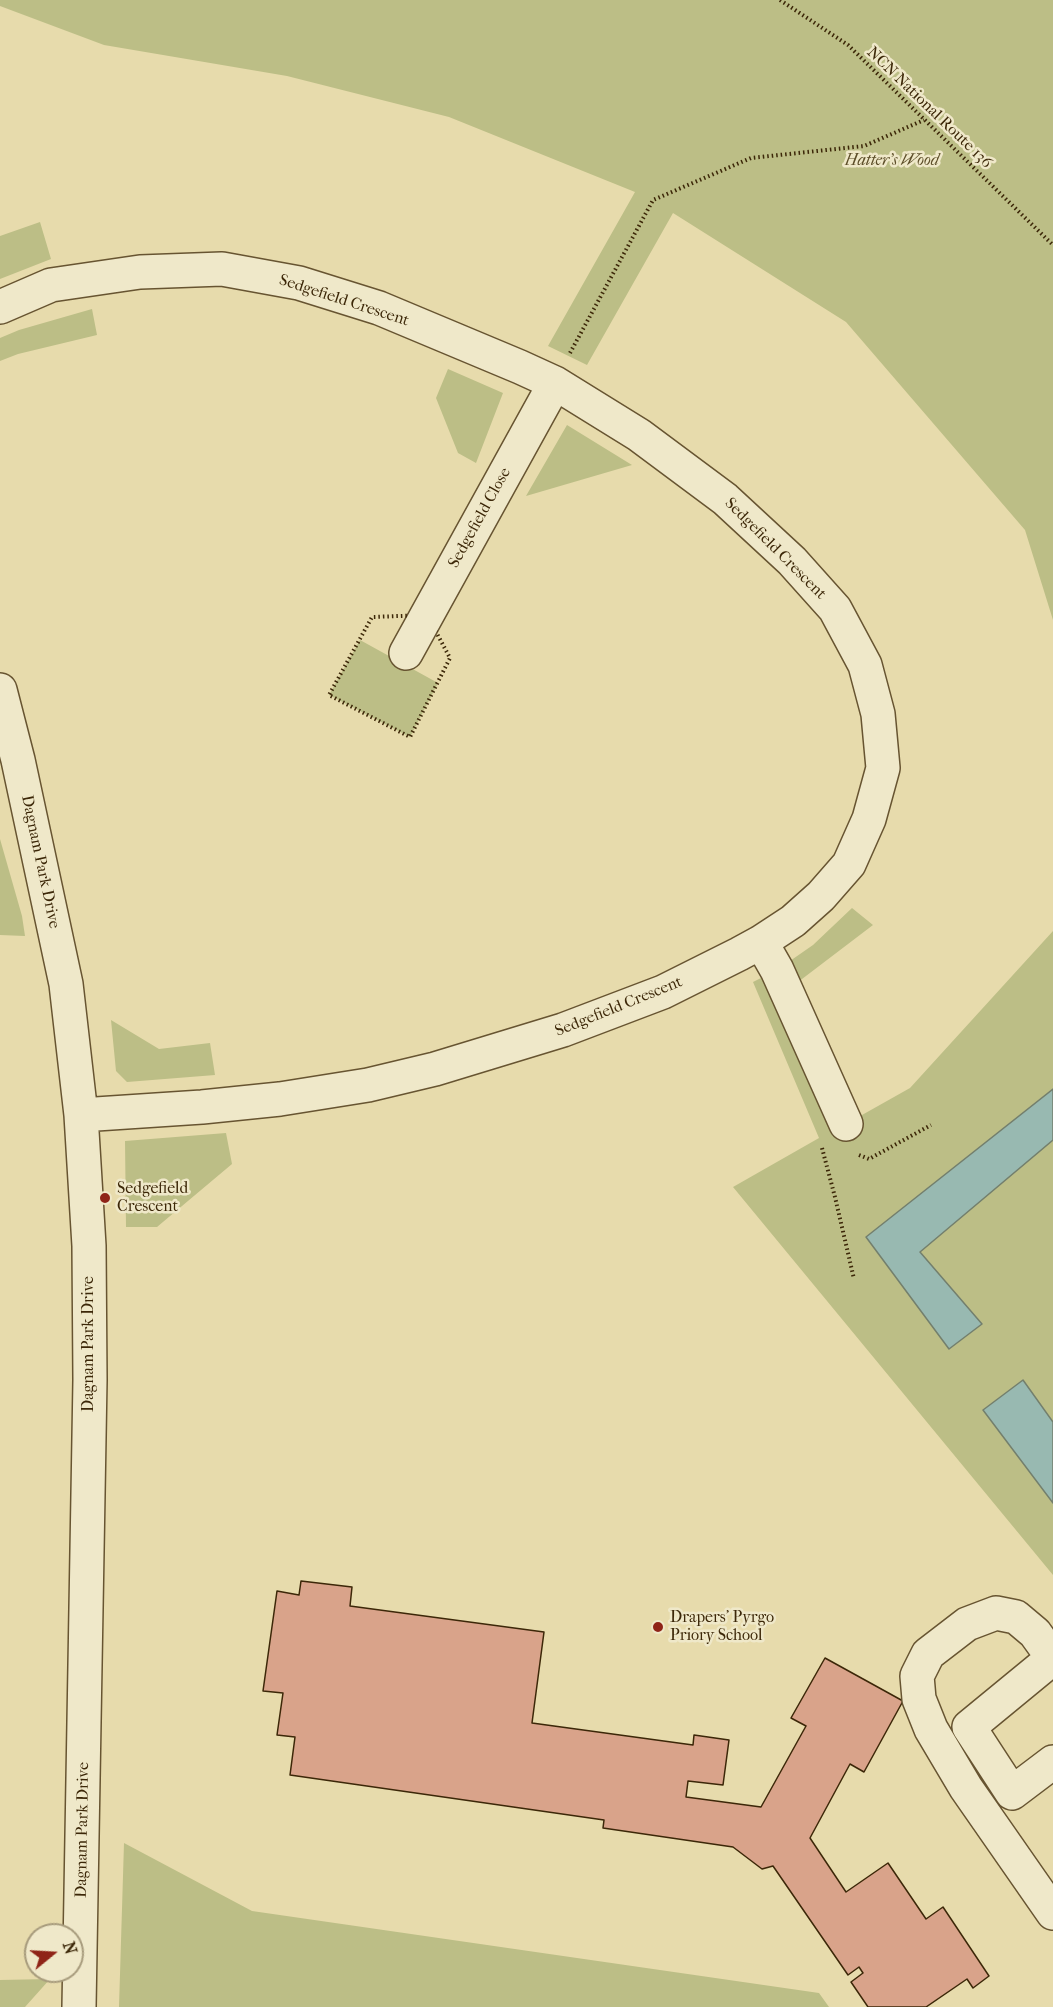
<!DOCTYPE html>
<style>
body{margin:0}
#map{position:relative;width:1053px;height:2007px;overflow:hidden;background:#e7dbac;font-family:"IM FELL French Canon",serif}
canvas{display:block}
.north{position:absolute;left:24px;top:1923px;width:60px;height:60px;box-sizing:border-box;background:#efe8c9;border:2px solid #a79b7c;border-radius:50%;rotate:72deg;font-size:16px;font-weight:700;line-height:24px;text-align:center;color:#3c2708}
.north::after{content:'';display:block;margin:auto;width:21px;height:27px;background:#8f2418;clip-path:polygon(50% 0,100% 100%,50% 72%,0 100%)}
</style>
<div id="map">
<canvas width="1053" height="2007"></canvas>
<div class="north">N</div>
</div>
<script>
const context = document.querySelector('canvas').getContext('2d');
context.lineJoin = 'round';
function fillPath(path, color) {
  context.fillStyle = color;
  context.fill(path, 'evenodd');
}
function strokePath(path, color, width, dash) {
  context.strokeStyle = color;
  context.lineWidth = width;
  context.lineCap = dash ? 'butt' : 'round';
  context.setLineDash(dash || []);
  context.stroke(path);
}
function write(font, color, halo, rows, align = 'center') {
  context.font = font + ' "IM FELL French Canon",serif';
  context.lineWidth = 5;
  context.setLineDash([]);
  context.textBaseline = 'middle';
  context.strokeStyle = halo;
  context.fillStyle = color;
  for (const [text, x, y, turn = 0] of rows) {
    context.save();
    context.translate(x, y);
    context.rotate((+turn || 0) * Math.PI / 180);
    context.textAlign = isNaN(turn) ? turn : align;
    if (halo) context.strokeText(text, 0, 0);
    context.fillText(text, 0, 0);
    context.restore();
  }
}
fillPath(new Path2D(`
 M0 0H1053V620L1025 530 846 322 673 213 587 365 548 346 635 192 449 117 287 76 104 45 0 6Z
 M40 222 51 259 0 279V236Z
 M92 309 97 335 18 354 0 361V338L19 330Z
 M448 369 503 393 476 463 458 453 436 398Z
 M567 425 632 465 526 496Z
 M360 640 438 683 410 737 329 695Z
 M0 839 22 916 25 936 0 935Z
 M852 908 873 925 781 995 846 1124 910 1088 1053 931V1575L733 1187 819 1138 753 982 777 970 813 945Z
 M111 1020 159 1049 210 1043 215 1075 127 1082 116 1071Z
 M226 1133 232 1164 157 1227H126L125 1141Z
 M124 1843 252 1911 819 1993 829 2007H119Z
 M50 1979 25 2007H0V1980Z`), '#bcbe86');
const water = new Path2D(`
 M1053 1089V1140L920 1252 982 1324 949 1349 866 1237Z
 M1023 1380 1053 1422V1503L983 1410Z`);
fillPath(water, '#98b9b1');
strokePath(water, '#737f6d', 1.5);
const building = new Path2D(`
 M301 1581 352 1587 350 1606 544 1632 532 1723 693 1745 694 1735 729 1740 723 1785 688 1781 686 1797 761 1807 806 1726 791 1718 825 1658 903 1701 864 1772 850 1764 810 1838 846 1892 888 1863 926 1919 943 1907 989 1976 973 1988 967 1979 926 2007H868L851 1982 863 1973 859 1967 848 1975 773 1866 762 1869 733 1847 603 1828 604 1820 290 1775 295 1737 277 1735 283 1693 263 1691 277 1591 299 1595Z`);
fillPath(building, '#d9a38a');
strokePath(building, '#3c2708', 1.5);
const minor = new Path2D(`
 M0 307 51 285 140 272 222 269 299 283 379 308 520 367 555 383 639 435 725 499 792 561 835 609 865 665 878 714 883 768 869 819 849 864 821 896 793 921 761 942 739 954 663 992 563 1030 435 1069 368 1085 280 1099 202 1107 81 1115
 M406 653 555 383
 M0 690 18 760 66 984 81 1115 89 1246 90 1380 79 2007
 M761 942 777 970 846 1124
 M1053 1658 1035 1633 1016 1617 996 1613 967 1624 928 1654 917 1676 919 1699 931 1729 966 1788 1053 1913
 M1053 1658 969 1727 1012 1793 1053 1762`);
strokePath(minor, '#675431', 36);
strokePath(new Path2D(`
 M780 0 848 45 1053 245
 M570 353 653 200 751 158 864 146 924 120
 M427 615 450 658 410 737 329 695 372 617Z
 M822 1148 835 1197 854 1279
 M859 1155 869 1159 931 1125`), '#3c2708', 4, [1.5, 3]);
strokePath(minor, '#efe8c9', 33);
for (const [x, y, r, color] of [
 [105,1198,6,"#8f2418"],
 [658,1627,6,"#8f2418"]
]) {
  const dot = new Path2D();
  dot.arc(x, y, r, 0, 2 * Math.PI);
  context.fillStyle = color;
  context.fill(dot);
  strokePath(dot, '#efe8c9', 2);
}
write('16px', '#3c2708', '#efe8c9', [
 ["NCN National Route 136",929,108,44],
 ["Sedgefield Crescent",344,301,18],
 ["Sedgefield Close",480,518,-61],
 ["Sedgefield Crescent",775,549,45],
 ["Dagnam Park Drive",40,862,78],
 ["Sedgefield Crescent",619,1007,-22],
 ["Dagnam Park Drive",89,1344,-90],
 ["Dagnam Park Drive",83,1830,-89]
]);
write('italic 16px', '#5c4d28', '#efe8c9', [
 ["Hatter's Wood",892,161]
]);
write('16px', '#3c2708', '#efe8c9', [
 ["Sedgefield",117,1189],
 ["Crescent",117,1207],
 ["Drapers' Pyrgo",670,1618],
 ["Priory School",670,1636]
], 'left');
</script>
